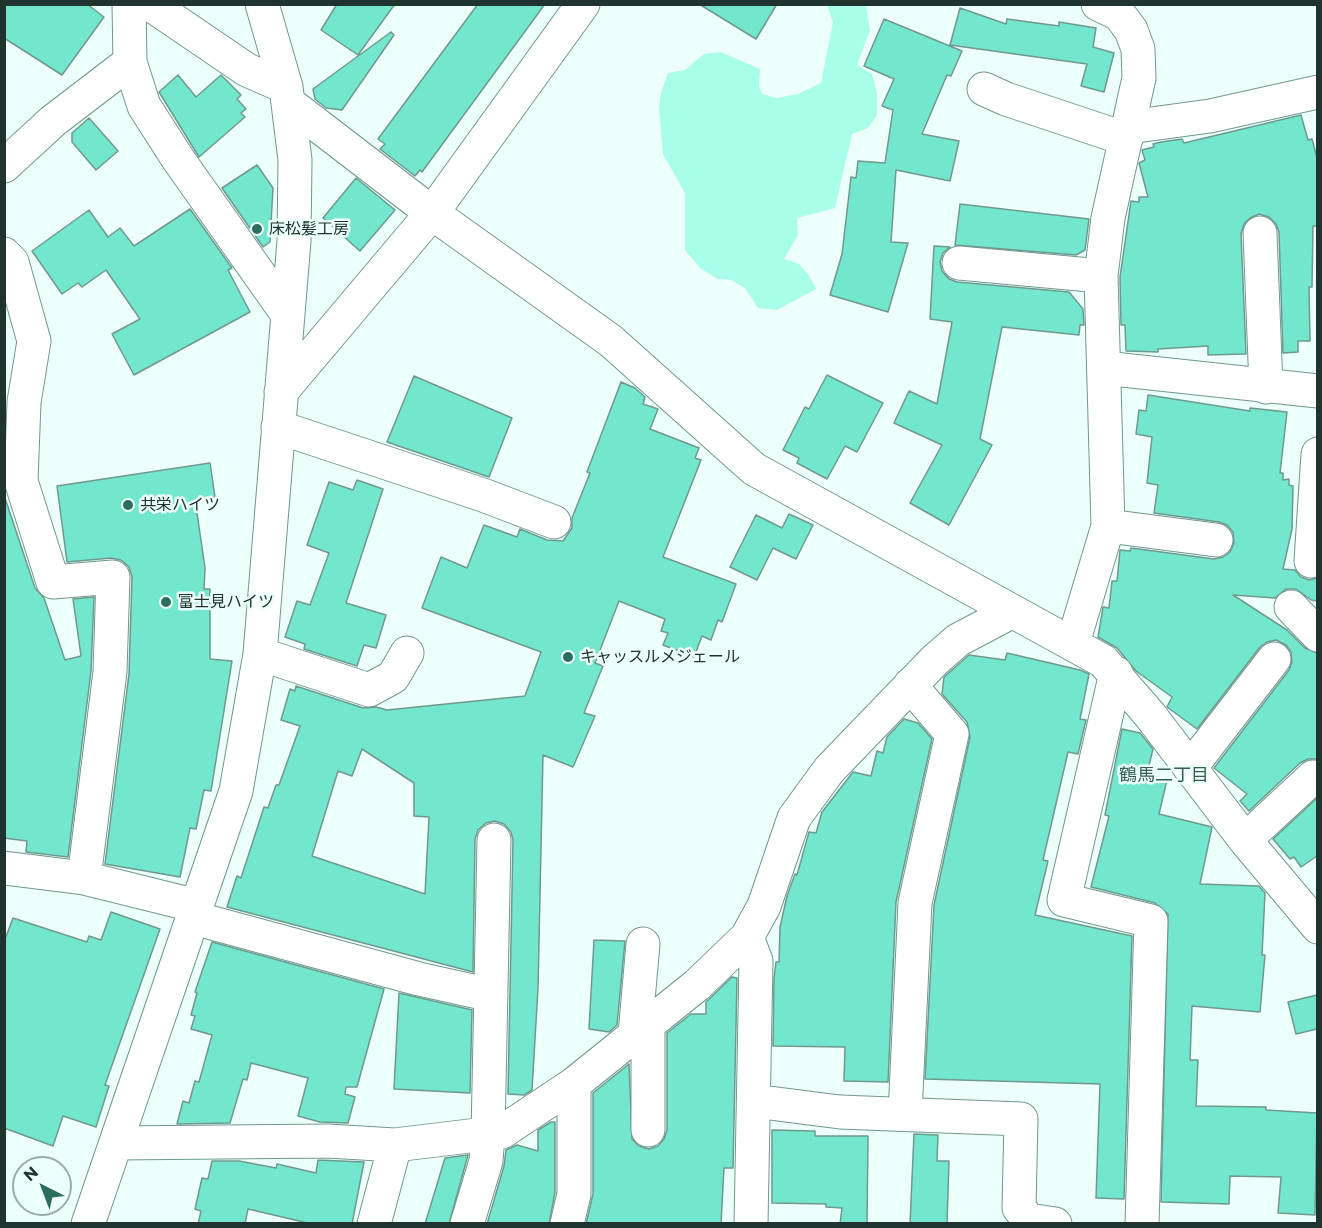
<!DOCTYPE html>
<html>
<head>
<meta charset="utf-8">
<style>
	body { margin:0 }
	#map { position:relative; width:1322px; height:1228px; overflow:hidden; background:#edfffa; font-family:Montserrat,sans-serif }
	canvas { display:block }
	.frame { position:absolute; inset:0; border:6px solid #21332e; pointer-events:none }
	.north { position:absolute; left:12px; top:1156px; width:60px; height:60px; box-sizing:border-box; background:#edfffa; border:2px solid #9bada8; border-radius:50%; rotate:318deg; font-size:16px; font-weight:700; line-height:24px; text-align:center; color:#21332e }
	.north::after { content:''; display:block; margin:auto; width:21px; height:27px; background:#2b6e60; clip-path:polygon(50% 0,100% 100%,50% 72%,0 100%) }
</style>
</head>
<body>
<div id="map">
<canvas width="1322" height="1228"></canvas>
<div class="frame"></div>
<div class="north">N</div>
</div>
<script>
const ctx = document.querySelector('canvas').getContext('2d');
ctx.lineJoin = 'round';
function paint(path, color) {
  ctx.fillStyle = color;
  ctx.fill(path, 'evenodd');
}
function toPath(rows) {
  const path = new Path2D();
  for (const r of rows) {
    path.moveTo(r[0], r[1]);
    for (let i = 2; i < r.length; i += 2) path.lineTo(r[i], r[i + 1]);
  }
  return path;
}
function trace(path, color, width, dash) {
  ctx.strokeStyle = color;
  ctx.lineWidth = width;
  ctx.lineCap = dash ? 'butt' : 'round';
  ctx.setLineDash(dash || []);
  ctx.stroke(path);
}
function drawText(font, color, halo, rows, align = 'center') {
  ctx.font = font + ' Montserrat,"Noto Sans JP",sans-serif';
  ctx.lineWidth = 5;
  ctx.setLineDash([]);
  ctx.textBaseline = 'middle';
  ctx.strokeStyle = halo;
  ctx.fillStyle = color;
  for (const [text, x, y, turn = 0] of rows) {
    ctx.save();
    ctx.translate(x, y);
    ctx.rotate((+turn || 0) * Math.PI / 180);
    ctx.textAlign = isNaN(turn) ? turn : align;
    if (halo) ctx.strokeText(text, 0, 0);
    ctx.fillText(text, 0, 0);
    ctx.restore();
  }
}
paint(toPath([
	[827,5,866,5,870,30,857,65,872,74,877,93,877,115,868,128,852,134,835,208,797,218,798,235,784,259,799,264,808,274,816,289,777,310,758,308,745,288,731,280,718,279,700,268,685,250,685,193,663,154,659,108,661,93,668,73,685,70,704,54,721,52,760,69,759,86,762,94,777,98,798,94,821,83,833,22]
]), '#a8fee8');
const building = toPath([
	[4,4,87,4,104,17,62,75,4,38,4,4],
	[337,4,395,4,358,55,321,30,337,4],
	[478,4,545,4,422,172,420,170,415,176,380,149,385,144,378,139,478,4],
	[699,4,777,4,756,39,699,4],
	[960,8,1006,24,1007,19,1059,26,1059,22,1096,28,1093,47,1114,53,1104,92,1081,86,1087,64,950,45,960,8],
	[884,19,962,51,951,76,947,75,922,134,959,141,950,181,896,170,891,242,908,243,888,312,830,295,842,254,851,177,856,178,858,161,885,163,893,110,882,106,894,79,864,66,884,19],
	[391,32,394,35,342,110,326,108,315,99,313,89,391,32],
	[178,75,196,97,221,75,241,95,237,99,246,109,241,113,245,117,199,157,159,92,178,75],
	[1301,115,1308,140,1312,139,1317,158,1317,226,1313,226,1312,287,1309,287,1310,341,1298,341,1298,352,1283,353,1279,232,1276,224,1269,217,1259,214,1250,218,1244,224,1241,234,1246,354,1208,355,1208,346,1158,349,1158,352,1126,351,1125,325,1121,325,1120,277,1131,201,1139,202,1139,197,1148,197,1139,163,1145,160,1142,150,1154,147,1153,144,1161,142,1182,139,1184,143,1301,115],
	[89,118,118,151,96,170,72,142,72,133,89,118],
	[257,165,273,188,270,242,263,247,222,188,257,165],
	[356,178,395,210,360,251,323,218,356,178],
	[960,204,1089,219,1085,250,1076,255,955,245,960,204],
	[190,209,232,268,228,270,250,312,134,375,112,334,140,319,106,270,82,287,78,283,62,294,32,251,89,210,108,237,120,228,134,246,190,209],
	[934,246,950,247,943,253,940,262,942,271,949,279,957,282,1069,292,1083,309,1084,325,1080,325,1079,335,1002,327,980,439,992,445,949,525,910,503,942,445,894,423,909,391,937,404,952,322,930,319,934,246],
	[827,375,883,403,857,452,845,446,827,479,797,463,799,458,783,450,805,407,809,409,827,375],
	[414,376,512,418,489,477,387,442,414,376],
	[621,382,635,388,645,397,643,404,658,409,650,429,699,448,695,458,701,460,663,557,736,584,722,622,718,620,711,640,702,636,694,657,663,645,668,633,661,631,665,619,619,601,595,663,603,666,584,713,595,716,573,767,543,755,538,988,532,1090,524,1095,508,1094,513,840,511,832,504,824,495,821,486,823,478,830,475,839,473,972,227,907,237,876,241,878,264,807,268,808,276,785,279,785,300,726,281,720,290,689,295,691,296,686,363,708,376,707,387,710,525,696,541,652,422,608,441,557,467,568,484,525,517,537,520,529,547,540,563,541,572,528,572,518,590,473,587,472,621,382],
	[362,749,414,783,414,816,429,817,425,894,312,856,338,771,352,776,362,749],
	[1148,395,1250,411,1250,408,1287,412,1280,473,1283,473,1283,480,1289,479,1289,485,1293,486,1292,529,1283,569,1295,570,1301,577,1309,580,1317,578,1317,601,1311,600,1296,589,1286,589,1275,598,1233,595,1287,630,1305,648,1317,653,1317,759,1308,759,1300,763,1249,811,1240,801,1247,794,1214,768,1289,670,1292,662,1291,652,1286,645,1276,640,1267,642,1260,647,1197,729,1167,707,1172,697,1136,671,1117,648,1098,637,1103,607,1109,608,1112,581,1117,581,1120,550,1130,551,1131,548,1214,559,1223,557,1230,552,1234,543,1233,532,1227,525,1219,522,1154,513,1158,485,1147,483,1152,437,1136,434,1139,410,1146,411,1148,395],
	[210,463,215,497,195,499,205,568,204,589,210,589,210,659,232,661,211,791,204,790,196,829,190,828,180,877,105,864,129,674,132,577,129,567,121,560,111,558,67,562,57,486,210,463],
	[357,480,383,489,346,603,386,615,376,648,364,645,357,666,304,649,305,644,285,637,297,601,310,605,329,553,307,545,329,482,353,490,357,480],
	[4,495,35,588,44,598,65,660,81,656,73,599,94,597,91,671,68,857,26,852,27,841,4,838,4,495],
	[789,514,813,525,796,559,773,548,757,580,730,567,756,515,782,528,789,514],
	[1007,653,1080,670,1089,674,1080,719,1086,720,1078,754,1068,752,1043,860,1048,861,1035,915,1132,936,1124,1199,1096,1198,1100,1084,925,1079,934,905,970,737,967,722,942,694,944,677,969,655,1005,660,1007,653],
	[904,719,918,723,932,739,896,902,888,1082,844,1081,845,1047,773,1046,774,978,776,962,779,962,780,927,787,896,795,874,797,875,809,832,816,833,822,812,853,772,871,776,877,751,883,753,887,737,904,719],
	[1122,729,1140,733,1153,749,1147,774,1167,780,1159,814,1212,827,1200,884,1259,886,1265,893,1262,955,1265,955,1260,1012,1192,1006,1190,1060,1198,1060,1196,1106,1266,1107,1266,1110,1317,1113,1315,1215,1278,1213,1281,1177,1230,1176,1229,1204,1161,1202,1168,914,1155,903,1091,887,1109,816,1105,815,1122,729],
	[1317,798,1317,856,1301,867,1294,857,1290,859,1273,839,1317,798],
	[111,912,160,929,105,1085,109,1086,96,1127,63,1116,53,1146,4,1128,4,942,13,918,87,942,89,936,101,940,111,912],
	[594,940,625,941,617,1025,609,1032,589,1029,594,940],
	[212,942,384,989,357,1087,346,1087,345,1094,355,1097,348,1123,320,1122,298,1116,308,1078,251,1063,247,1080,243,1079,230,1123,177,1124,183,1101,189,1103,195,1081,199,1082,212,1035,191,1029,195,1016,191,1015,197,993,195,992,212,942],
	[732,977,737,978,733,1168,724,1168,721,1224,586,1224,593,1194,593,1093,629,1064,632,1139,639,1146,649,1149,658,1146,664,1139,667,1130,667,1033,691,1014,706,1014,706,1002,732,977],
	[399,993,472,1010,470,1093,394,1089,399,993],
	[1317,995,1317,1029,1296,1034,1288,1002,1317,995],
	[551,1122,555,1122,555,1192,549,1224,487,1224,504,1166,506,1150,517,1145,538,1151,538,1130,551,1122],
	[772,1130,815,1131,815,1136,868,1136,867,1224,840,1224,842,1208,826,1207,826,1204,772,1203,772,1130],
	[914,1134,938,1135,937,1161,949,1161,947,1224,910,1224,914,1134],
	[468,1155,449,1224,425,1224,445,1158,468,1155],
	[318,1160,364,1162,352,1224,312,1224,248,1209,245,1224,198,1224,201,1211,195,1209,202,1178,208,1179,212,1161,239,1161,276,1168,277,1164,316,1173,318,1160]
]);
paint(building, '#73e7cd');
trace(building, '#6f998e', 1.5);
const minor = toPath([
	[129,4,130,62,144,106,178,159,288,315],
	[150,4,247,70,286,87],
	[984,89,1006,99,1126,139],
	[290,104,432,213,611,341,754,469,1103,661,1150,715,1245,840,1318,927],
	[1129,127,1210,116,1318,92],
	[4,166,53,121,130,62],
	[1260,233,1266,387],
	[4,254,12,262,34,341,24,402,21,481,53,582,113,577,110,672,84,878],
	[959,263,1101,276],
	[1104,368,1318,391],
	[281,392,432,213,583,4],
	[278,427,483,495,554,522],
	[1108,526,1216,540],
	[1311,561,1318,454],
	[1291,607,1318,635],
	[1073,643,1108,526,1101,276,1108,218,1139,78,1138,49,1131,30,1119,14,1098,4],
	[260,654,369,690,393,677,407,653],
	[1116,673,1064,900,1151,921,1142,1224],
	[1190,768,1274,659],
	[1245,840,1313,777],
	[4,868,84,878,197,906],
	[194,918,419,979,491,995],
	[747,937,756,961,751,1224],
	[635,1034,643,944],
	[754,1101,840,1112,1021,1119,1019,1208,1029,1220,1055,1224],
	[905,1114,915,903,952,734,910,685],
	[648,1130,648,1024],
	[117,1143,328,1141,395,1145,502,1132,574,1084,697,985,747,937,764,906,794,818,829,770,935,660,958,640,1011,612],
	[88,1224,236,791,260,654,294,241,295,160,286,87,262,4],
	[374,1224,395,1145],
	[467,1224,486,1161,488,1135,494,840],
	[567,1224,574,1194,574,1084]
]);
trace(minor, '#6f988e', 35);
trace(minor, '#fff', 33);
for (const [x, y, r, color] of [
	[257,229,6,"#2b6e60"],
	[128,505,6,"#2b6e60"],
	[166,602,6,"#2b6e60"],
	[568,657,6,"#2b6e60"]
]) {
  const dot = new Path2D();
  dot.arc(x, y, r, 0, 2 * Math.PI);
  ctx.fillStyle = color;
  ctx.fill(dot);
  trace(dot, '#edfffa', 2);
}
drawText('16px', '#21332e', '#edfffa', [
	["床松髪工房",269,229],
	["共栄ハイツ",140,505],
	["富士見ハイツ",178,602],
	["キャッスルメジェール",580,657]
], 'left');
drawText('18px', '#365e55', '#edfffa', [
	["鶴馬二丁目",1164,776]
]);
</script>
</body>
</html>
